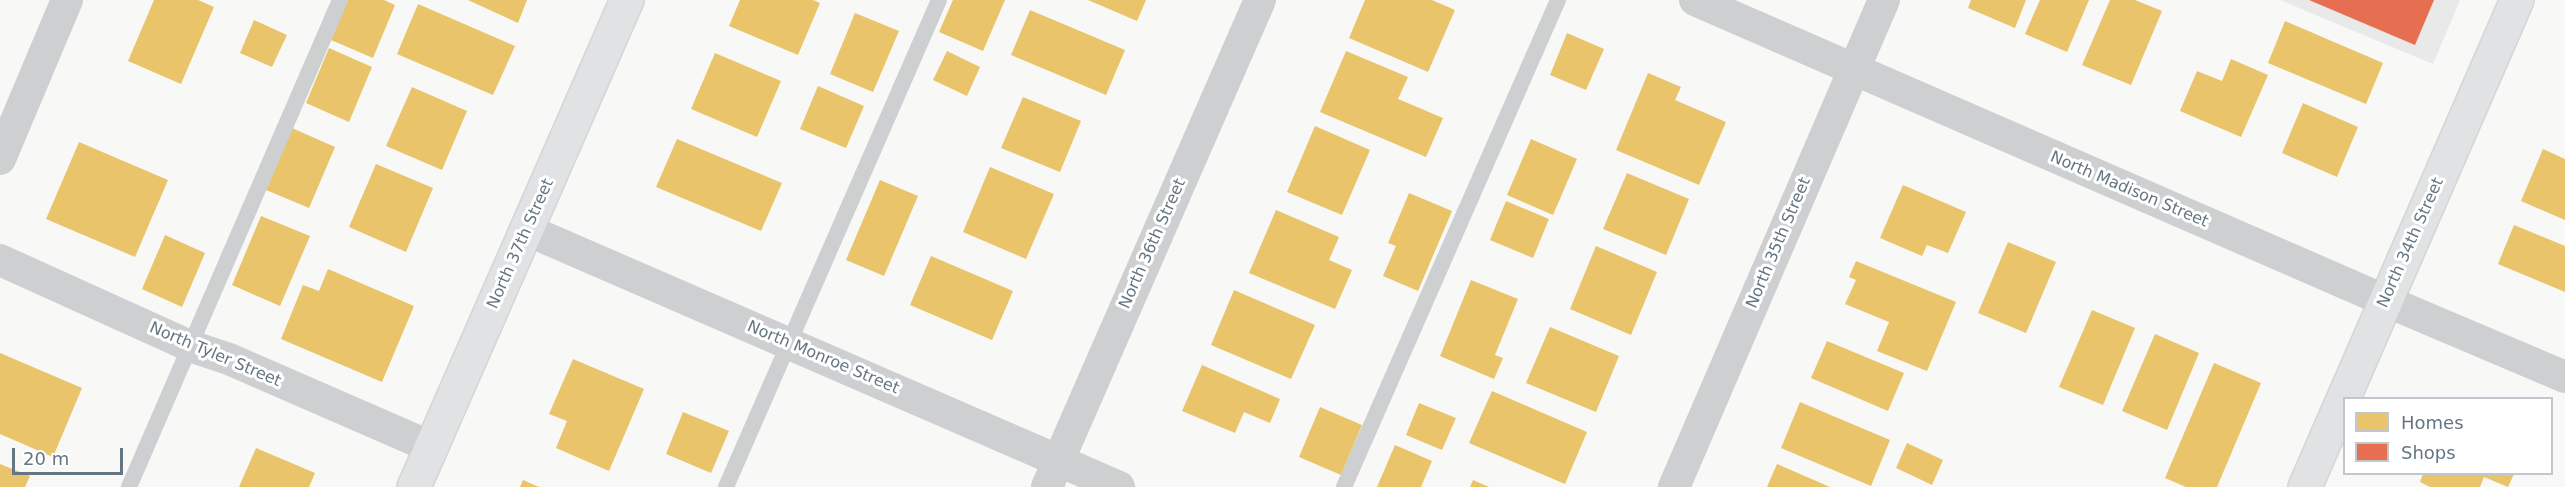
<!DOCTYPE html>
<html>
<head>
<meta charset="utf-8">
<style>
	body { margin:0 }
	#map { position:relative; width:2565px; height:487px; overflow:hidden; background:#f8f8f7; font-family:"DejaVu Sans",sans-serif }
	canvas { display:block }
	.legend { position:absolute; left:2343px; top:397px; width:210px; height:78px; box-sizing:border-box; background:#fff; border:2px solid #c1c8cd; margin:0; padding:8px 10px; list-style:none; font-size:18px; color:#637682 }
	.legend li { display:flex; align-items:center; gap:12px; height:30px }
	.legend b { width:30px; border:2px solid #c1c8cd }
	.scale { position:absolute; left:12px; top:448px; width:111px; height:27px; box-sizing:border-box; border:3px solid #637682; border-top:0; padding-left:8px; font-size:18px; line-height:21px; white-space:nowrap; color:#637682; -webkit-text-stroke:4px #fff; paint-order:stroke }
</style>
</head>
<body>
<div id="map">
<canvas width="2565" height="487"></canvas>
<ul class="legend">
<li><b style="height:16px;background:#e9c46a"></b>Homes</li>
<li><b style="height:16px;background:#e76f51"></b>Shops</li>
</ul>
<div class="scale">20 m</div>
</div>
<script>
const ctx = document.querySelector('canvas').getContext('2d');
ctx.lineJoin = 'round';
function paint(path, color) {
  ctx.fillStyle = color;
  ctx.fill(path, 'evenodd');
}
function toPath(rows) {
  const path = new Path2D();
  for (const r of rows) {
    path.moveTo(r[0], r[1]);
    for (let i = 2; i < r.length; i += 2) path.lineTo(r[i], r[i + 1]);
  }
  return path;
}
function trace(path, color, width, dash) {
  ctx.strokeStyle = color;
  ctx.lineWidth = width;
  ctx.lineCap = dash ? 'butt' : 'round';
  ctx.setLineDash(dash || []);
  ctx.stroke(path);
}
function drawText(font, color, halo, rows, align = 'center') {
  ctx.font = font + ' "DejaVu Sans",sans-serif';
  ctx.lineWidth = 6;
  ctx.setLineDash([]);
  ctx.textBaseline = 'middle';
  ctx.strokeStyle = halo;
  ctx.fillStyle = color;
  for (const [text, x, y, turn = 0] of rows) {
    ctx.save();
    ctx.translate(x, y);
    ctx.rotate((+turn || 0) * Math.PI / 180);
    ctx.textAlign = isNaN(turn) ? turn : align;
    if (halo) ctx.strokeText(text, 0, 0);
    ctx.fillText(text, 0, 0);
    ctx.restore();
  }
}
paint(toPath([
	[2280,0,2460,0,2433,64]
]), '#e8e9e8');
paint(toPath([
	[154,0,198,0,214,7,181,84,128,61],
	[348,0,384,0,395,5,373,58,331,40],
	[468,0,527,0,518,23],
	[740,0,813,0,820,3,798,55,729,26],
	[953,0,1005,0,983,51,939,32],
	[1088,0,1146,0,1137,21],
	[1365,0,1432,0,1455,10,1428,72,1349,38],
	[1971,0,2026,0,2015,28,1968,8],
	[2040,0,2089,0,2067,52,2025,34],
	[2110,0,2135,0,2162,11,2131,85,2082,65],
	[418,4,515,46,493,95,397,54],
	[1030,10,1125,50,1106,95,1011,55],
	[855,13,899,31,873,92,830,74],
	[254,20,287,35,272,67,240,53],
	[2285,21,2383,63,2366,104,2268,63],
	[1567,33,1604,49,1586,90,1550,75],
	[329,48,372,67,349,122,306,103],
	[947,51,980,67,967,96,933,80],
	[1346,51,1408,77,1398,99,1443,118,1426,157,1320,112],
	[715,53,781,81,757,137,691,109],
	[2231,59,2268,75,2241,137,2180,111,2197,71,2222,81],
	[1648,73,1681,87,1675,100,1726,122,1699,185,1616,150],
	[818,86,864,106,846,148,800,129],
	[412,87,467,111,442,170,386,146],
	[1023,97,1081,121,1060,172,1001,148],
	[2303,103,2358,127,2337,177,2282,153],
	[1315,126,1370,150,1342,215,1287,192],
	[292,128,335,147,309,208,266,190],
	[677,139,782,183,761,231,656,187],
	[1531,139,1577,159,1553,215,1507,195],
	[79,142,168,180,135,257,46,219],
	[2543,149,2565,159,2565,220,2521,201],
	[376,164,433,188,406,252,349,227],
	[990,167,1054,194,1026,259,963,232],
	[1627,173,1689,199,1666,255,1603,229],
	[880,180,918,196,884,276,846,260],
	[1903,185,1966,212,1948,253,1927,245,1922,256,1880,238],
	[1409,193,1452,211,1418,291,1383,276,1396,246,1388,243],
	[1506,201,1549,219,1533,258,1490,240],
	[1276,210,1339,237,1329,260,1352,270,1335,309,1249,273],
	[261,216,310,236,280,306,232,285],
	[2514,225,2565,246,2565,292,2498,264],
	[165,235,205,253,182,307,142,289],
	[2008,242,2056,262,2026,333,1978,313],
	[1596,246,1657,272,1631,335,1570,309],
	[931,256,1013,291,992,340,910,305],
	[1856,261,1956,302,1927,371,1877,351,1889,322,1845,304,1856,280,1849,277],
	[328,269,414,306,382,382,281,339,303,285,319,291],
	[1471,280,1518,299,1495,355,1503,358,1494,379,1440,356],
	[1234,290,1315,325,1291,379,1211,345],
	[2092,310,2135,328,2103,405,2059,387],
	[1550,327,1619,356,1596,412,1526,383],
	[2155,334,2199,353,2167,430,2122,411],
	[1827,341,1904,373,1888,411,1811,378],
	[0,353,82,388,53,457,0,434],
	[573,359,644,389,609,471,556,448,567,421,549,414],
	[2214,363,2261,383,2217,487,2186,487,2165,478],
	[1202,365,1280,399,1270,423,1244,412,1235,433,1182,411],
	[1492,391,1587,432,1565,484,1469,443],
	[1800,402,1890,440,1871,486,1781,448],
	[1419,403,1456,418,1442,450,1406,435],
	[1320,407,1362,425,1341,475,1299,457],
	[683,412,729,431,711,473,666,454],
	[1907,443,1943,460,1932,485,1896,468],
	[1395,445,1432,461,1421,487,1377,487],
	[256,448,315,473,309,487,239,487],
	[0,464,30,476,25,487,0,487],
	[1777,464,1830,487,1767,487],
	[2423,474,2514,474,2508,487,2484,477,2480,487,2430,487,2420,482],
	[523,480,539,487,520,487],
	[1473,480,1489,487,1470,487]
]), '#e9c46a');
paint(toPath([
	[2309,0,2434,0,2415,45]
]), '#e76f51');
const secondary = toPath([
	[414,487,627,0],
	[2305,487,2517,0]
]);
trace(secondary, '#d4d6d6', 36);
trace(toPath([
	[129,487,340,0],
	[726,487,939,0],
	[1344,487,1558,0]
]), '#cecfd0', 16);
trace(toPath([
	[1695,0,2386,301,2565,377],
	[0,159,67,0],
	[527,230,1119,487],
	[0,260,190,346,229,359,431,447],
	[1047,487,1260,0],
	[1674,487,1884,0]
]), '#cecfd0', 32);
trace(secondary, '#e1e2e3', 33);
drawText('16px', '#637682', '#fff', [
	["North Madison Street",2129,190,23],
	["North 35th Street",1779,243,-67],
	["North 34th Street",2411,243,-66],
	["North 37th Street",521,244,-66],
	["North 36th Street",1153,244,-66],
	["North Tyler Street",215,355,23],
	["North Monroe Street",823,358,23]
]);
</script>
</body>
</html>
